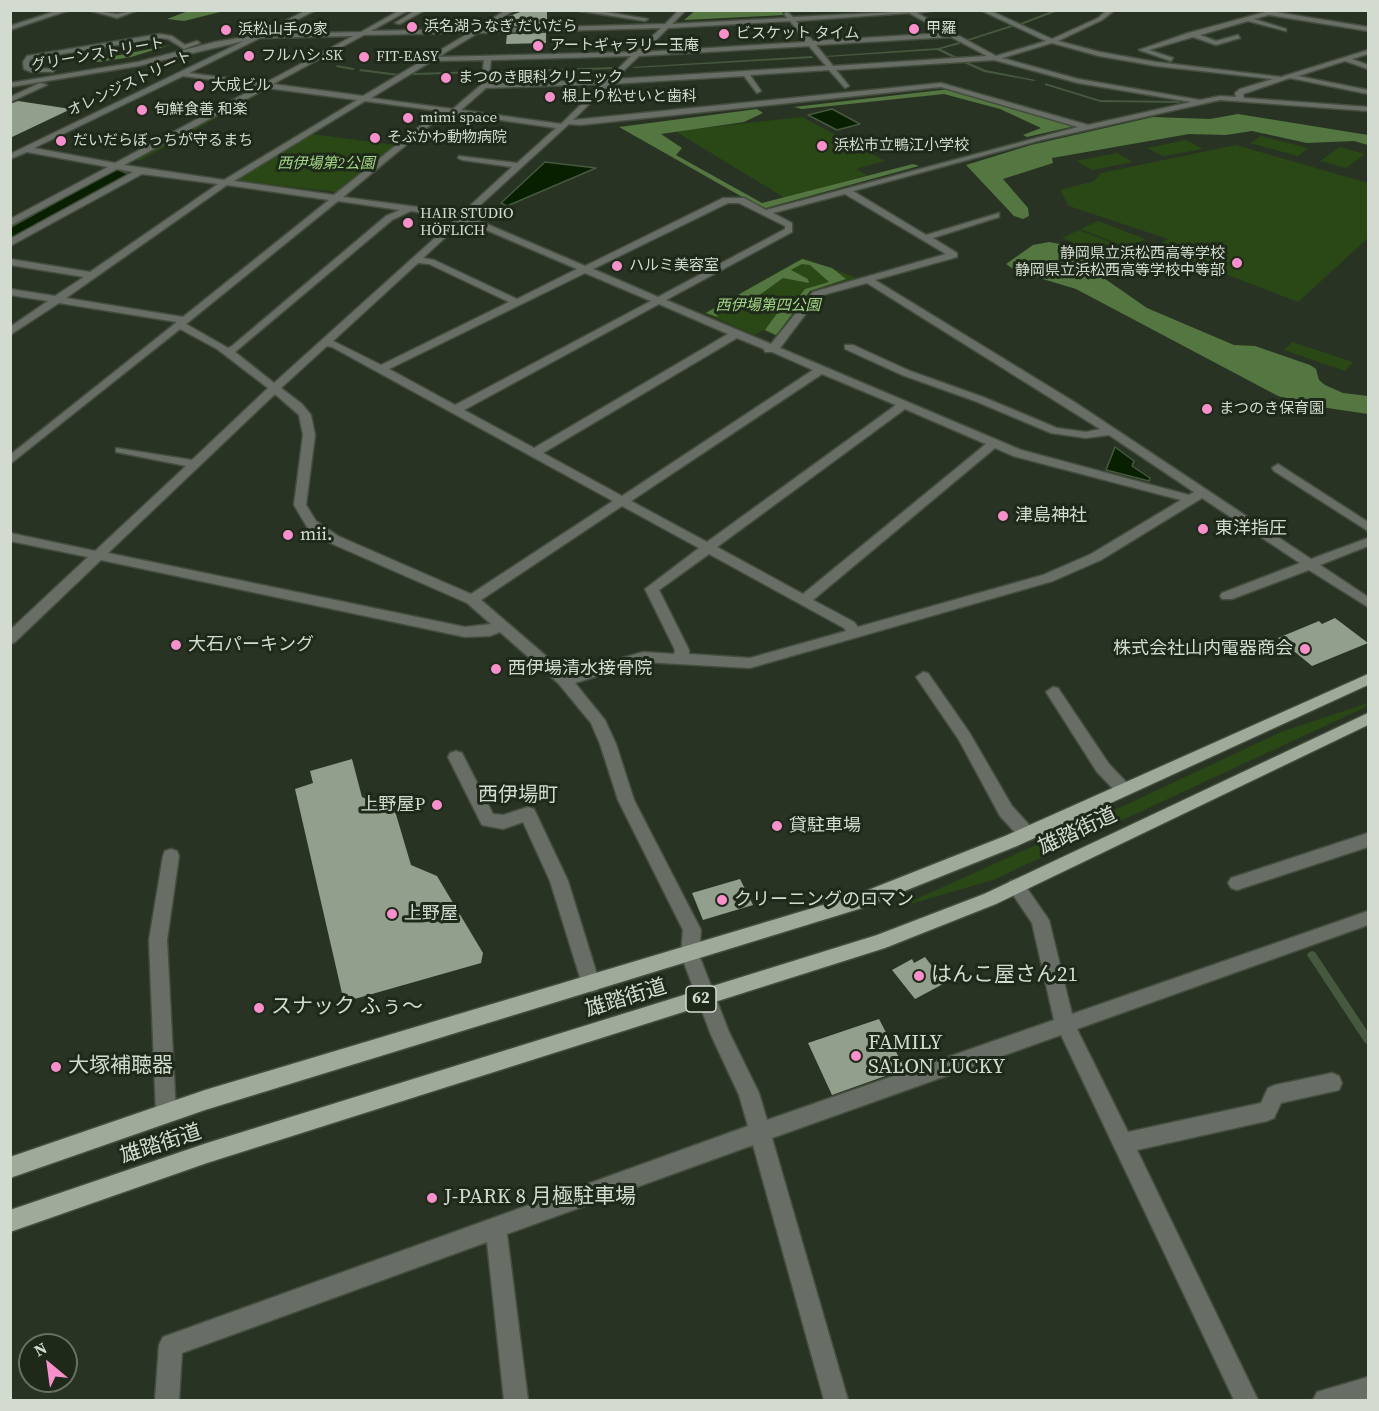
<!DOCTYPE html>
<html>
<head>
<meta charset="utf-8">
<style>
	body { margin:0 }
	#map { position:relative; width:1379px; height:1411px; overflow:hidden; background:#293323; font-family:"Source Serif 4",serif }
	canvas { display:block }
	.frame { position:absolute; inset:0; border:12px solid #d3dad0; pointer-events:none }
	.north { position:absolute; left:18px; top:1333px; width:60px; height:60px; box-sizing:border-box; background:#1f291a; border:2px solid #677063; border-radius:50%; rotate:331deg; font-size:16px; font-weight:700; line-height:24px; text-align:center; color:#d3dad0 }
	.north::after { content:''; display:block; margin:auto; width:21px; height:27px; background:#f890cc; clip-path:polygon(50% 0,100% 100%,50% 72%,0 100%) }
</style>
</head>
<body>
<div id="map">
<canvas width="1379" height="1411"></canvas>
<div class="frame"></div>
<div class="north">N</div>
</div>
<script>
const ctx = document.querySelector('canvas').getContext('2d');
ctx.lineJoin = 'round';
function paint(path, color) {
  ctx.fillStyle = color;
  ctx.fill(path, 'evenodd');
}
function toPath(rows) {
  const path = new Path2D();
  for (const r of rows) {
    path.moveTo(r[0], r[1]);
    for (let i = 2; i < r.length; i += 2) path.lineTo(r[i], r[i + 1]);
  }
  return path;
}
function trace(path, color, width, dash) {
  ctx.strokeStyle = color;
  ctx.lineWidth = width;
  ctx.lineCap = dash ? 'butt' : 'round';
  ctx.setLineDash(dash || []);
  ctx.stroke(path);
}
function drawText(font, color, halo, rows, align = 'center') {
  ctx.font = font + ' "Source Serif 4","Noto Sans JP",serif';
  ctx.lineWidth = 6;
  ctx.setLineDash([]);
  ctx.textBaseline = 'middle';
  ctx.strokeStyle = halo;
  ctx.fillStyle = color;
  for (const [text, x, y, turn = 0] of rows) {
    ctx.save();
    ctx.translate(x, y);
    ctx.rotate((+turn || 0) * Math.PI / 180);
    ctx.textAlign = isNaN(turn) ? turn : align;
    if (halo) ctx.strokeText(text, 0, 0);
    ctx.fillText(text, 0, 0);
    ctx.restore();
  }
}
paint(toPath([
	[263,92,141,160,135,160,258,93],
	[802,117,885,161,856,169,867,175,785,198,675,131],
	[312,134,395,145,337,192,239,181,238,179],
	[1261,136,1308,148,1298,156,1250,143],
	[1186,140,1203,149,1163,156,1147,148],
	[1236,145,1368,183,1368,238,1298,302,1155,247,1168,239,1069,206,1060,190,1094,181,1101,173],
	[1340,147,1365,154,1346,168,1320,161],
	[1117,153,1133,162,1092,170,1076,161],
	[1098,221,1145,239,1128,248,1081,229],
	[1079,230,1127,249,1109,257,1062,238],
	[803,258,857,278,810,291,776,336,763,330,755,335,704,313],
	[1292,342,1353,362,1345,371,1284,350],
	[1368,703,1368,706,993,880,896,908,1132,802,1281,732]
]), '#2a4815');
paint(toPath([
	[696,10,781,11,785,15,684,20],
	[188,11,188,10,224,11,184,21,167,19],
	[170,45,131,57,99,62,90,61],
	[950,89,1075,126,1027,137,1023,135,1041,128,1000,109,944,94,802,109,794,107],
	[757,109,763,113,744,122,661,134,682,148,676,155,762,203,913,164,919,166,766,208,760,207,619,127],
	[1238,114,1368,135,1368,145,1354,141,1307,143,1252,131,1226,135,1189,134,1052,158,1053,163,1003,179,1028,208,1029,216,1023,219,1014,216,966,165,1031,145,1153,117,1210,119],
	[1049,242,1060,244,1105,263,1098,274,1147,308,1234,345,1255,346,1310,365,1316,369,1319,380,1325,385,1343,393,1368,396,1368,414,1307,405,1278,396,1076,289,1016,271,1006,264,1033,245],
	[802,259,832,268,846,279,810,291,776,335,765,330,781,308,794,303,805,289,829,282,810,265,802,264,791,270,808,279,809,283,783,278,758,296,740,298,715,311,718,317,706,313]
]), '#547640');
const water = toPath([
	[832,109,860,124,837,130,808,115,832,109],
	[545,162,596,168,507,206,501,203,545,162],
	[116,169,129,174,11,239,11,227,116,169],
	[1115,447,1134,461,1132,466,1150,478,1149,481,1106,470,1115,447]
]);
paint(water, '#092000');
trace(water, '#46583e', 1.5);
paint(toPath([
	[1054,10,1058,11,1021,25,1018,24,1054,10],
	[1012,25,1015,26,968,41,965,40,1012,25],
	[959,42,960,44,941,49,959,58,958,60,937,50,827,57,825,56,938,48,959,42],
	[812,56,813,58,634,68,632,67,812,56],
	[965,61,986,70,1036,80,1034,81,984,72,964,63,965,61],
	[337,65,353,68,355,69,353,70,336,67,337,65],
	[615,67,616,69,493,73,491,72,493,71,615,67],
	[360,69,399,74,401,75,399,76,359,71,360,69],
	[481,71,482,73,414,75,412,74,414,73,481,71],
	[1045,83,1100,100,1179,101,1181,102,1179,103,1100,102,1045,85,1045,83],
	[1312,951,1315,952,1368,1032,1368,1044,1365,1043,1309,958,1307,955,1309,952,1312,951]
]), '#46583e');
paint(toPath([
	[526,10,547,12,547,25,508,26,509,16],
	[546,33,546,43,506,44,507,34],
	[18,101,71,109,10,138,10,104],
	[1335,618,1368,643,1312,666,1278,638,1319,621,1322,624],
	[352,759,362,797,395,811,411,865,437,876,483,953,481,963,344,1002,295,789,313,783,310,771],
	[740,879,753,905,703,920,692,893],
	[925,957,945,983,915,999,892,970,912,959,914,963],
	[879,1019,905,1069,832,1095,808,1043]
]), '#939f8d');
const minor = toPath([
	[59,10,70,10,10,30,10,26,59,10],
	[88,10,117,14,138,10,117,18,88,10],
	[307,10,316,10,269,34,361,32,400,10,409,10,371,31,476,29,506,10,514,10,485,29,665,24,679,10,686,10,672,24,787,18,784,14,787,12,793,17,937,10,917,13,996,56,1046,41,980,10,989,10,1052,39,1098,18,1107,10,1115,10,1102,20,1058,41,1100,52,1156,62,1281,77,1368,50,1368,54,1352,59,1368,65,1368,69,1345,61,1298,76,1368,90,1368,94,1290,78,1243,94,1244,98,1368,107,1368,111,1220,100,1041,140,853,191,926,235,999,213,999,217,933,238,957,253,957,257,875,280,1076,403,1311,559,1368,538,1368,546,1320,565,1368,597,1368,607,1309,570,1232,599,1222,599,1220,596,1222,593,1300,563,1202,498,1101,560,1053,581,750,668,643,662,575,683,605,720,616,744,634,800,701,930,699,955,729,1032,759,1093,767,1120,1054,1020,1032,923,1007,886,1010,881,1016,879,1022,881,1049,920,1072,1014,1368,911,1368,925,1077,1029,1128,1132,1261,1103,1268,1088,1275,1085,1332,1073,1339,1076,1342,1083,1339,1090,1281,1103,1274,1118,1267,1121,1137,1150,1258,1400,1234,1400,1061,1035,772,1138,848,1400,824,1400,753,1145,507,1234,528,1400,504,1400,487,1242,182,1353,179,1400,155,1400,159,1345,163,1337,748,1126,739,1095,711,1035,681,955,683,930,618,800,600,744,591,723,558,683,500,632,490,636,465,637,101,560,15,642,10,644,10,630,88,557,10,541,10,533,95,551,186,466,116,452,116,448,192,460,268,388,217,349,180,329,10,464,10,455,177,322,59,303,10,335,10,327,48,301,10,295,10,289,55,296,84,277,10,265,10,259,90,272,218,184,142,174,10,246,10,239,133,172,117,169,10,226,10,219,108,167,27,152,10,159,10,154,244,41,138,66,10,87,10,83,138,62,215,42,257,35,307,10],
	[909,13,945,33,813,41,796,21,909,13],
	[790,21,806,42,644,52,668,28,790,21],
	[661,28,636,52,438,57,478,33,661,28],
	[469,33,363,96,273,84,364,35,469,33],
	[353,36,265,83,189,73,260,38,353,36],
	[951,37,987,56,833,66,816,45,951,37],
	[1052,43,1099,56,1156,66,1273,79,1240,89,1235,93,1236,97,1220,96,1200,100,1078,79,1002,58,1052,43],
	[809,46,826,66,615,79,639,56,809,46],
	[631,56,607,80,488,84,491,60,631,56],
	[484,60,481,85,453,109,371,98,432,61,484,60],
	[994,60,1078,83,1191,102,1088,125,941,83,573,120,610,84,744,76,757,93,761,91,750,75,829,70,845,88,849,86,836,70,994,60],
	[183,76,259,86,115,163,34,148,183,76],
	[602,84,561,124,461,110,486,88,602,84],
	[941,87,1078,127,766,210,744,198,723,198,585,266,482,222,465,219,569,124,580,125,941,87],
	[267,88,357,100,224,180,124,165,267,88],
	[365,101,439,111,334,195,234,181,365,101],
	[446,112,453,115,457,114,556,128,517,163,459,156,458,158,462,160,512,167,462,213,343,197,446,112],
	[227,185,329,200,183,317,66,298,227,185],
	[845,194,946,254,813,292,771,344,666,300,792,232,792,223,773,213,845,194],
	[338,201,400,210,386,216,232,346,228,348,186,324,338,201],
	[728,203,739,203,785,226,785,229,658,297,593,269,728,203],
	[411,211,457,218,274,383,235,352,392,220,411,211],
	[460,224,477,226,577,269,517,299,434,260,423,258,460,224],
	[418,263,429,264,509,302,381,365,333,341,418,263],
	[585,273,651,301,455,405,389,369,585,273],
	[867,283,1100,429,1086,432,1057,428,983,397,910,371,853,345,845,345,845,349,902,375,975,401,1051,433,1086,438,1109,435,1194,492,1189,495,1021,450,780,348,819,296,867,283],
	[659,304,728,334,534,448,464,410,659,304],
	[737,338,764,349,765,352,772,352,813,370,622,496,543,453,737,338],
	[327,346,332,347,613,501,471,594,338,536,316,521,306,505,315,435,311,415,302,404,281,388,327,346],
	[822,374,896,405,707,542,631,501,822,374],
	[275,394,299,415,303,435,294,505,307,527,328,542,467,603,491,624,465,627,108,553,275,394],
	[905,409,986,444,803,594,717,547,905,409],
	[995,448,1013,456,1181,500,1091,554,1043,575,858,627,854,622,813,600,995,448],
	[622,506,699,548,645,589,675,650,674,654,643,652,567,674,481,600,622,506],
	[709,554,844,628,846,631,750,658,689,654,689,650,659,590,709,554],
	[416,10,425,10,400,24,395,23,416,10],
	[573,10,594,10,648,19,645,21,573,10],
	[1269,11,1368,27,1368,31,1269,15,1254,19,1286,29,1286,31,1248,21,1200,35,1216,41,1238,35,1240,38,1216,45,1193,37,1149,50,1173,58,1171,61,1139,50,1188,33,1269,11],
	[160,34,172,36,185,45,197,41,200,43,184,49,168,39,160,38,31,59,29,62,30,68,55,69,53,72,31,72,24,69,23,62,27,56,160,34],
	[40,83,47,85,10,102,10,97,40,83],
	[1278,464,1368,522,1368,531,1274,471,1272,468,1278,464],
	[923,672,928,673,969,732,1012,806,1033,829,1035,834,1033,839,1027,841,1021,839,1000,816,959,740,916,677,923,672],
	[1053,687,1058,688,1109,764,1130,786,1132,790,1130,794,1118,794,1097,772,1046,692,1053,687],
	[456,751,462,753,493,814,503,815,528,807,534,809,568,881,600,984,598,990,591,992,584,990,582,984,550,881,523,822,503,829,482,825,448,757,450,753,456,751],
	[1368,833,1368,847,1237,890,1231,888,1228,883,1231,878,1368,833],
	[171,849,177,851,179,856,167,940,176,1113,173,1120,166,1123,159,1120,156,1113,149,940,163,856,165,851,171,849],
	[1368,1377,1368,1400,1313,1400,1317,1392,1368,1377]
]);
const major = toPath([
	[1368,674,1368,685,1017,846,862,908,205,1110,10,1178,10,1157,205,1090,853,896,1005,836,1368,674],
	[1368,713,1368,725,996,904,885,948,207,1163,10,1232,10,1210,207,1143,877,935,984,894,1368,713]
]);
trace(minor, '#444e3f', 3);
trace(major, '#444e3f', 3);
paint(minor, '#686d65');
paint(major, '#a0aa9a');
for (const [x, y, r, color] of [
	[412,27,6,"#f890cc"],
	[914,29,6,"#f890cc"],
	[226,30,6,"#f890cc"],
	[724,34,6,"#f890cc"],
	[538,46,6,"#f890cc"],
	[249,56,6,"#f890cc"],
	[364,57,6,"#f890cc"],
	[446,78,6,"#f890cc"],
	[199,86,6,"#f890cc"],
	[550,97,6,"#f890cc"],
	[142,110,6,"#f890cc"],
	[408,118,6,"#f890cc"],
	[375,138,6,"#f890cc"],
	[61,141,6,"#f890cc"],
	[822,146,6,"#f890cc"],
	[408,223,6,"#f890cc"],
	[1237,263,6,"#f890cc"],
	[617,266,6,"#f890cc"],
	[1207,409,6,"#f890cc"],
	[1003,516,6,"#f890cc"],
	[1203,529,6,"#f890cc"],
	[288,535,6,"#f890cc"],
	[176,645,6,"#f890cc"],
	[1305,649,6,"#f890cc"],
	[496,669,6,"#f890cc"],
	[437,805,6,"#f890cc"],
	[777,826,6,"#f890cc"],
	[722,900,6,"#f890cc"],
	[392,914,6,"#f890cc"],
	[919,976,6,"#f890cc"],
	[259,1008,6,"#f890cc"],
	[856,1056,6,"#f890cc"],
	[56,1067,6,"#f890cc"],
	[432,1198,6,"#f890cc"]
]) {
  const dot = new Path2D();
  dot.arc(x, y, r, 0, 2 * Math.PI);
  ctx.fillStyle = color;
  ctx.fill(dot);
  trace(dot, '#1f291a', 2);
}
drawText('15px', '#d3dad0', '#1f291a', [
	["浜名湖うなぎ だいだら",424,27],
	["甲羅",926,29],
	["浜松山手の家",238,30],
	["ビスケット タイム",736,34],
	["アートギャラリー玉庵",550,46],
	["フルハシ.SK",261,56],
	["FIT-EASY",376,57],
	["まつのき眼科クリニック",458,78],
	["大成ビル",211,86],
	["根上り松せいと歯科",562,97],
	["旬鮮食善 和楽",154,110],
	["mimi space",420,118],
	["そぶかわ動物病院",387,138],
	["だいだらぼっちが守るまち",73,141],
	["浜松市立鴨江小学校",834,146],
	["HAIR STUDIO",420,214],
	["HÖFLICH",420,231],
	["静岡県立浜松西高等学校",1225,254,"right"],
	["静岡県立浜松西高等学校中等部",1225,271,"right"],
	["ハルミ美容室",629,266],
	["まつのき保育園",1219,409]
], 'left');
drawText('15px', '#d3dad0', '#1f291a', [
	["グリーンストリート",98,55,-10],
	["オレンジストリート",130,84,-25]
]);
drawText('italic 15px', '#a3d687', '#1f291a', [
	["西伊場第2公園",326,164],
	["西伊場第四公園",768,306]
]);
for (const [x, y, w] of [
	[701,999,30]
]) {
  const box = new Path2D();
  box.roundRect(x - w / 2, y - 13, w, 26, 4.5);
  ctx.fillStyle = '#1f291a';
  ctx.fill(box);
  trace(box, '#d3dad0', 1.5);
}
drawText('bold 16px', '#d3dad0', null, [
	["62",701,999]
]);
drawText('18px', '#d3dad0', '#1f291a', [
	["津島神社",1015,516],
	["東洋指圧",1215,529],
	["mii.",300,535],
	["大石パーキング",188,645],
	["株式会社山内電器商会",1293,649,"right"],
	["西伊場清水接骨院",508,669],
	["上野屋P",425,805,"right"],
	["貸駐車場",789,826],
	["クリーニングのロマン",734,900],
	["上野屋",404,914]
], 'left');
drawText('20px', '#d3dad0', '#1f291a', [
	["西伊場町",518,796]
]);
drawText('21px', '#d3dad0', '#1f291a', [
	["雄踏街道",1078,832,-25],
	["雄踏街道",626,999,-17],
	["雄踏街道",161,1145,-18]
]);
drawText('21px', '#d3dad0', '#1f291a', [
	["はんこ屋さん21",931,976],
	["スナック ふぅ～",271,1008],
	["FAMILY",868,1044],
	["SALON LUCKY",868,1068],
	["大塚補聴器",68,1067],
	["J-PARK 8 月極駐車場",444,1198]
], 'left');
</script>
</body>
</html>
